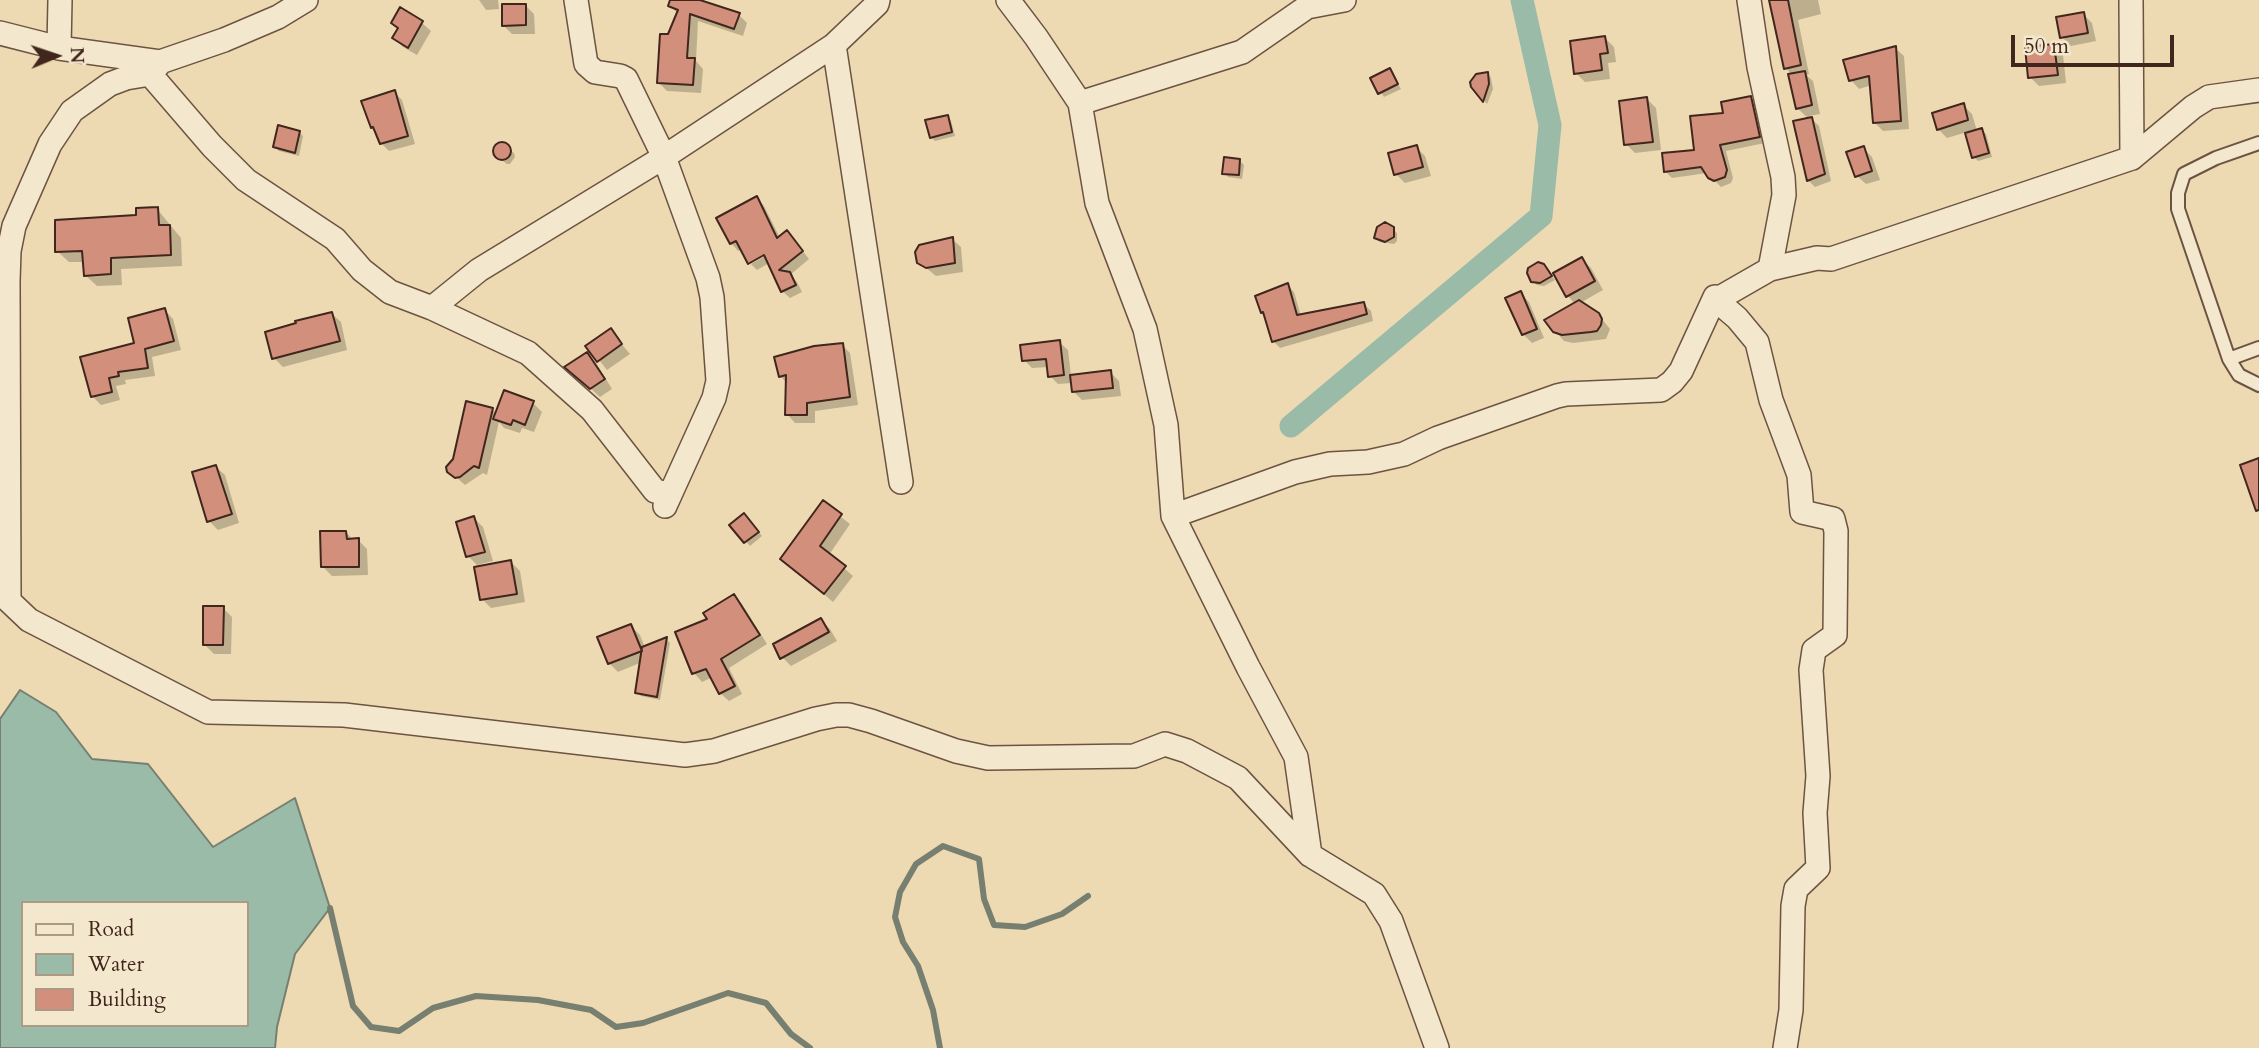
<!DOCTYPE html>
<html>
<head>
<meta charset="utf-8">
<style>
	body { margin:0 }
	#map { position:relative; width:2259px; height:1048px; overflow:hidden; background:#eddab2; font-family:Cardo,serif }
	canvas { display:block }
	.legend { position:absolute; left:21px; top:901px; width:228px; height:126px; box-sizing:border-box; background:#f3e7cd; border:2px solid #ac9a87; margin:0; padding:9px 12px; list-style:none; font-size:21px; color:#41261d }
	.legend li { display:flex; align-items:center; gap:14px; height:35px }
	.legend b { width:35px; border:2px solid #ac9a87 }
	.north { position:absolute; left:21px; top:21px; width:70px; height:70px; -webkit-text-stroke:5px #f3e7cd; paint-order:stroke; rotate:88deg; font-size:19px; font-weight:700; line-height:28px; text-align:center; color:#41261d }
	.north::after { content:''; display:block; margin:auto; width:24px; height:32px; background:#41261d; clip-path:polygon(50% 0,100% 100%,50% 72%,0 100%) }
	.scale { position:absolute; left:2011px; top:35px; width:163px; height:32px; box-sizing:border-box; border:4px solid #41261d; border-top:0; padding-left:9px; font-size:21px; line-height:24px; white-space:nowrap; color:#41261d; -webkit-text-stroke:5px #f3e7cd; paint-order:stroke }
</style>
</head>
<body>
<div id="map">
<canvas width="2259" height="1048"></canvas>
<ul class="legend">
<li><b style="height:9px;background:#f3e7cd"></b>Road</li>
<li><b style="height:19px;background:#9abba8"></b>Water</li>
<li><b style="height:19px;background:#d28f7c"></b>Building</li>
</ul>
<div class="north">N</div>
<div class="scale">50 m</div>
</div>
<script>
const ctx = document.querySelector('canvas').getContext('2d');
ctx.lineJoin = 'round';
function paint(path, color) {
  ctx.fillStyle = color;
  ctx.fill(path, 'evenodd');
}
function toPath(rows) {
  const path = new Path2D();
  for (const r of rows) {
    if (r.length === 3) {
      path.moveTo(r[0] + r[2], r[1]);
      path.arc(r[0], r[1], r[2], 0, 2 * Math.PI);
      continue;
    }
    path.moveTo(r[0], r[1]);
    for (let i = 2; i < r.length; i += 2) path.lineTo(r[i], r[i + 1]);
  }
  return path;
}
function trace(path, color, width, dash) {
  ctx.strokeStyle = color;
  ctx.lineWidth = width;
  ctx.lineCap = dash ? 'butt' : 'round';
  ctx.setLineDash(dash || []);
  ctx.stroke(path);
}
const water = toPath([
	[20,690,56,712,92,759,148,764,213,847,295,798,330,908,295,954,277,1027,275,1048,0,1048,0,719,20,690],
	[23,903,247,903,247,1025,23,1025,23,903]
]);
paint(water, '#9abba8');
trace(water, '#767f70', 2);
paint(toPath([
	[479,0,498,0,499,9,486,10],
	[672,0,699,0,739,15,747,23,743,36,698,21,696,61,703,69,701,93,667,91,658,82,669,36,678,14,670,5],
	[1770,0,1818,0,1821,14,1798,20,1809,74,1806,75,1813,81,1820,114,1809,116,1819,126,1831,181,1815,187,1808,180,1809,119,1797,108,1792,75,1786,68],
	[525,5,534,14,535,34,512,34,503,25],
	[2083,14,2092,23,2096,41,2071,46,2062,37],
	[393,23,422,23,431,31,417,55,403,47,394,38,399,30],
	[1605,38,1614,47,1616,62,1608,63,1610,79,1585,82,1576,73],
	[2054,46,2063,55,2066,83,2039,86,2030,77],
	[1895,48,1904,56,1909,129,1883,131,1874,122,1872,85,1859,89,1851,80],
	[1390,70,1401,89,1384,97,1372,79],
	[1488,74,1491,78,1493,89,1487,104,1473,86],
	[394,92,402,100,415,144,389,151,381,143,372,127],
	[1750,98,1757,105,1765,143,1726,151,1733,178,1731,183,1721,187,1707,173,1672,178,1665,171,1696,151,1725,114],
	[1647,99,1656,108,1661,150,1635,153,1626,144],
	[1963,105,1972,114,1977,131,1982,130,1986,134,1992,157,1978,161,1974,157,1967,132,1947,138,1938,129],
	[947,117,951,121,955,136,935,141,931,137],
	[299,132,303,136,299,156,279,151,275,147],
	[503,144,514,153,515,157,510,164,507,164,495,155,496,147],
	[1416,147,1425,156,1431,176,1405,183,1396,174],
	[1863,148,1872,157,1880,180,1866,184,1857,176],
	[1240,161,1244,165,1242,179,1228,177,1224,173],
	[757,198,764,206,780,238,794,240,809,259,790,275,797,282,802,292,790,298,782,291,769,263,757,270,751,264,772,252,742,249,738,251,731,243],
	[157,209,181,238,182,266,121,269,122,285,97,286,85,275,84,262,69,262,57,251],
	[1392,228,1397,233,1397,241,1394,244,1380,242,1376,238],
	[952,239,961,247,963,272,936,276,919,262],
	[1582,259,1591,268,1603,290,1580,303,1598,314,1610,329,1606,339,1573,343,1564,341,1555,331,1575,304,1568,296,1555,274],
	[1547,270,1555,280,1544,286,1537,285,1532,281],
	[1287,285,1294,292,1301,316,1364,304,1371,311,1373,321,1280,348,1273,341,1266,315,1263,312],
	[1520,293,1529,302,1544,338,1532,343,1523,334,1508,299],
	[165,310,173,319,181,350,152,357,155,376,125,380,126,384,116,386,120,400,101,405,92,396],
	[332,314,341,322,347,350,283,367,274,358],
	[610,330,630,354,607,370,588,346],
	[1059,342,1068,350,1071,376,1110,372,1119,381,1121,396,1082,400,1073,391,1072,383,1058,384,1050,376,1049,367,1032,368,1024,360],
	[842,345,850,353,858,405,815,411,815,423,795,423,787,414,787,383,780,376],
	[587,354,596,363,612,389,600,397,576,375],
	[533,403,542,412,534,432,522,428,520,433,504,428,499,422,487,475,483,473,465,485,449,471,492,409,497,414],
	[216,467,225,475,239,523,218,530,209,521],
	[823,503,850,524,829,555,853,576,833,602,782,559],
	[474,518,483,527,493,561,477,565,468,556],
	[748,519,762,536,750,546,732,525],
	[346,532,353,540,358,540,367,549,368,575,332,576,323,567],
	[511,562,520,571,525,602,491,608,482,599],
	[734,596,742,604,767,644,729,668,742,694,729,701,720,693,713,677,702,682,694,673,677,633,710,620],
	[223,608,232,617,231,654,214,654,205,645],
	[821,620,830,629,837,641,791,666,782,657],
	[631,626,640,635,645,648,666,639,670,643,660,700,641,696,637,692,642,662,618,672,609,663]
]), '#0003');
trace(toPath([
	[330,908,353,1006,371,1027,399,1031,433,1008,476,996,538,1000,591,1010,616,1027,643,1023,728,993,766,1003,791,1034,810,1048],
	[940,1048,933,1010,918,966,903,942,895,917,900,892,916,864,943,846,979,859,984,899,994,925,1025,927,1062,914,1088,896]
]), '#767f70', 6);
trace(toPath([
	[1291,426,1541,216,1550,125,1522,0]
]), '#9abba8', 23);
const building = toPath([
	[670,0,700,0,740,13,734,29,690,14,687,58,695,58,693,85,657,83,660,34,668,34,678,10,668,6,670,0],
	[1769,0,1788,0,1801,65,1784,69,1769,0],
	[502,4,526,4,526,25,502,26,502,4],
	[400,7,423,21,408,48,392,38,398,28,391,23,400,7],
	[2084,12,2088,33,2060,38,2056,17,2084,12],
	[1605,36,1608,53,1600,54,1602,70,1574,74,1570,41,1605,36],
	[2054,44,2058,75,2028,78,2025,47,2054,44],
	[1896,46,1901,121,1873,123,1869,76,1849,81,1843,60,1896,46],
	[1390,68,1398,84,1378,94,1370,78,1390,68],
	[1805,71,1812,105,1796,109,1788,74,1805,71],
	[1488,72,1489,84,1483,102,1471,87,1470,82,1476,74,1488,72],
	[395,90,408,136,380,144,373,127,371,128,361,101,395,90],
	[1751,96,1760,137,1720,145,1727,170,1725,177,1714,181,1708,178,1701,167,1664,172,1662,153,1694,150,1690,116,1723,113,1721,102,1751,96],
	[1647,97,1653,142,1624,145,1619,101,1647,97],
	[1964,103,1968,120,1937,130,1932,113,1964,103],
	[948,115,952,132,930,138,925,120,948,115],
	[1812,117,1825,174,1807,181,1793,121,1812,117],
	[278,125,300,131,295,153,273,147,278,125],
	[1982,128,1989,153,1972,158,1965,133,1982,128],
	[502,151,9],
	[1417,145,1423,167,1394,175,1388,153,1417,145],
	[1864,146,1872,171,1855,177,1846,152,1864,146],
	[1224,157,1240,159,1239,175,1222,174,1224,157],
	[757,196,777,238,787,230,803,251,779,270,790,272,796,285,781,292,764,255,748,264,736,241,730,244,716,218,757,196],
	[158,207,159,225,170,225,171,255,111,258,111,274,84,276,82,251,55,252,55,220,136,215,136,208,158,207],
	[1385,222,1394,227,1394,237,1385,242,1374,238,1377,227,1385,222],
	[953,237,955,263,926,268,917,263,915,252,919,245,953,237],
	[1582,257,1595,281,1566,297,1553,273,1582,257],
	[1538,262,1544,264,1552,276,1540,283,1531,282,1527,273,1528,268,1538,262],
	[1288,283,1297,315,1364,302,1367,314,1272,342,1263,312,1261,313,1255,296,1288,283],
	[1521,291,1537,329,1522,335,1505,298,1521,291],
	[1579,300,1599,313,1602,319,1601,325,1597,331,1591,332,1562,335,1553,332,1544,320,1579,300],
	[165,308,174,341,145,349,148,368,118,372,119,376,109,378,112,392,91,397,80,357,134,343,128,318,165,308],
	[332,312,340,341,272,359,265,332,296,323,295,321,332,312],
	[611,328,622,344,597,362,585,346,611,328],
	[1060,340,1064,375,1048,377,1046,359,1022,361,1020,345,1060,340],
	[843,343,850,397,807,403,807,415,785,415,786,375,779,377,774,357,814,346,843,343],
	[587,352,605,379,590,389,564,367,587,352],
	[1111,370,1113,388,1072,392,1070,375,1111,370],
	[504,390,534,401,525,425,513,420,511,425,493,419,504,390],
	[466,401,493,408,479,468,474,466,460,477,455,478,447,472,446,467,453,459,466,401],
	[2259,458,2259,510,2256,511,2240,465,2259,458],
	[216,465,232,514,207,522,192,472,216,465],
	[823,500,842,514,820,546,846,566,824,594,780,559,823,500],
	[744,513,759,532,744,543,729,525,744,513],
	[474,516,485,552,466,557,456,522,474,516],
	[320,531,346,531,347,539,359,538,359,567,321,567,320,531],
	[511,560,517,594,480,600,474,567,511,560],
	[734,594,760,635,721,659,735,686,719,694,706,669,692,674,675,632,707,619,703,613,734,594],
	[203,606,224,606,223,645,203,645,203,606],
	[821,618,829,632,780,659,773,644,821,618],
	[631,624,642,651,608,664,597,637,631,624],
	[667,637,657,697,635,693,642,647,667,637]
]);
paint(building, '#d28f7c');
trace(building, '#41261d', 2);
const service = toPath([
	[2259,143,2216,158,2184,174,2178,193,2178,209,2229,359,2239,375,2259,385],
	[2229,359,2259,348]
]);
const minor = toPath([
	[576,0,586,64,595,72,620,76,626,79,664,157,708,278,712,297,718,381,714,398,665,506],
	[1008,0,1036,37,1080,103,1097,203,1145,329,1166,425,1173,516,1248,667,1296,757,1310,855,1374,894,1391,921,1437,1048],
	[1749,0,1759,67,1783,177,1784,195,1770,269],
	[2131,0,2132,158],
	[0,33,59,48,160,62,224,40,278,17,306,0],
	[834,45,901,482],
	[59,48,60,0],
	[159,64,150,74,212,146,246,180,335,239,362,270,390,292,432,308,528,353,592,410,655,491,668,494,665,506],
	[150,74,126,78,110,84,72,111,50,144,14,226,9,251,8,281,9,601,29,620,208,712,344,715,685,755,714,751,816,719,836,715,849,715,871,721,956,751,988,758,1134,756,1165,744,1187,751,1238,778,1310,855],
	[1080,103,1242,52,1307,7,1344,0],
	[1716,300,1737,318,1757,342,1771,400,1799,475,1802,512,1833,519,1836,531,1835,635,1814,650,1811,670,1818,776,1815,813,1818,868,1796,889,1793,906,1791,1010,1785,1048],
	[432,308,479,270,664,157,834,45,877,4,878,0],
	[1173,516,1295,472,1330,464,1368,462,1404,454,1438,438,1557,396,1566,394,1661,390,1672,382,1681,371,1715,297,1716,300,1770,269,1817,258,1831,259,2132,158,2193,107,2209,97,2259,90]
]);
trace(service, '#6c5342', 16);
trace(minor, '#6c5342', 26);
trace(service, '#f3e7cd', 12);
trace(minor, '#f3e7cd', 23);
</script>
</body>
</html>
